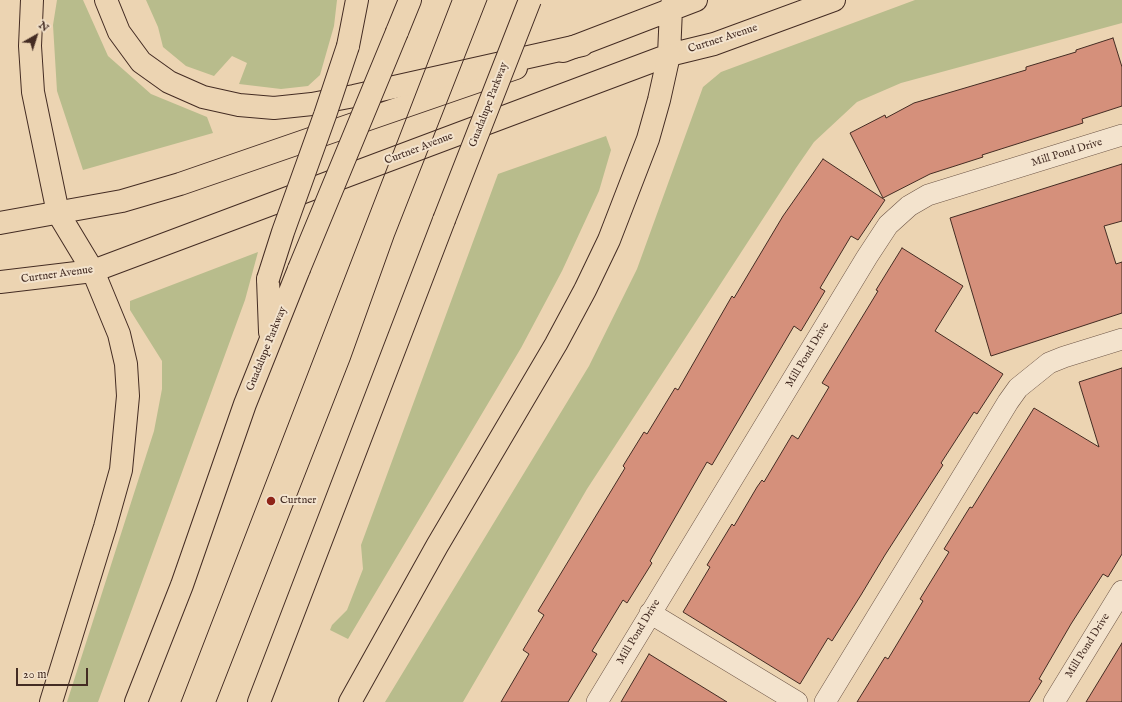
<!DOCTYPE html>
<html>
<head>
<meta charset="utf-8">
<style>
	body { margin:0 }
	#map { position:relative; width:1122px; height:702px; overflow:hidden; background:#ecd4b2; font-family:"IM FELL English",serif }
	canvas { display:block }
	.north { position:absolute; left:16px; top:16px; width:40px; height:40px; -webkit-text-stroke:3px #f3e3cd; paint-order:stroke; rotate:39deg; font-size:11px; font-weight:700; line-height:16px; text-align:center; color:#442c23 }
	.north::after { content:''; display:block; margin:auto; width:14px; height:18px; background:#442c23; clip-path:polygon(50% 0,100% 100%,50% 72%,0 100%) }
	.scale { position:absolute; left:16px; top:668px; width:72px; height:18px; box-sizing:border-box; border:2px solid #442c23; border-top:0; padding-left:5px; font-size:12px; line-height:14px; white-space:nowrap; color:#442c23; -webkit-text-stroke:3px #f3e3cd; paint-order:stroke }
</style>
</head>
<body>
<div id="map">
<canvas width="1122" height="702"></canvas>
<div class="north">N</div>
<div class="scale">20 m</div>
</div>
<script>
const ctx = document.querySelector('canvas').getContext('2d');
ctx.lineJoin = 'round';
function paint(path, color) {
  ctx.fillStyle = color;
  ctx.fill(path, 'evenodd');
}
function toPath(rows) {
  const path = new Path2D();
  for (const r of rows) {
    path.moveTo(r[0], r[1]);
    for (let i = 2; i < r.length; i += 2) path.lineTo(r[i], r[i + 1]);
  }
  return path;
}
function trace(path, color, width, dash) {
  ctx.strokeStyle = color;
  ctx.lineWidth = width;
  ctx.lineCap = dash ? 'butt' : 'round';
  ctx.setLineDash(dash || []);
  ctx.stroke(path);
}
function drawText(font, color, halo, rows, align = 'center') {
  ctx.font = font + ' "IM FELL English",serif';
  ctx.lineWidth = 4;
  ctx.setLineDash([]);
  ctx.textBaseline = 'middle';
  ctx.strokeStyle = halo;
  ctx.fillStyle = color;
  for (const [text, x, y, turn = 0] of rows) {
    ctx.save();
    ctx.translate(x, y);
    ctx.rotate((+turn || 0) * Math.PI / 180);
    ctx.textAlign = isNaN(turn) ? turn : align;
    if (halo) ctx.strokeText(text, 0, 0);
    ctx.fillText(text, 0, 0);
    ctx.restore();
  }
}
paint(toPath([
	[57,0,83,0,108,56,151,94,207,117,213,133,83,170,57,91,53,25],
	[146,0,337,0,334,26,320,75,308,86,281,89,239,84,247,63,232,56,214,76,186,66,163,47,158,27],
	[915,0,1122,0,1122,23,901,83,857,102,814,142,796,168,587,489,463,702,385,702,589,366,637,269,703,87,721,72],
	[606,136,611,150,599,191,562,271,521,348,348,639,330,630,332,625,347,610,363,569,361,545,498,174],
	[258,252,245,300,98,702,67,702,154,431,162,389,162,361,130,310,130,301]
]), '#b8bc8c');
const building = toPath([
	[1113,38,1122,67,1122,106,1082,119,1083,123,982,155,983,157,930,174,883,198,850,133,885,115,886,118,914,103,1026,70,1026,67,1076,52,1076,50,1113,38],
	[823,159,885,200,858,240,851,236,820,288,825,291,801,331,794,326,712,465,707,462,650,561,652,563,627,603,623,600,592,651,597,654,568,702,501,702,529,654,523,650,544,615,538,611,625,468,623,466,644,432,647,434,675,388,678,390,732,296,734,298,783,216,823,159],
	[1122,164,1122,221,1104,226,1116,264,1122,262,1122,313,991,356,950,218,1122,164],
	[902,248,963,286,935,331,1003,374,977,414,974,412,941,463,943,465,885,555,861,595,832,641,828,638,800,684,683,612,710,567,707,565,732,524,734,526,757,487,762,480,764,482,792,435,798,439,829,387,822,383,878,291,876,290,902,248],
	[1122,368,1122,554,1108,577,1103,574,1071,624,1039,679,1042,681,1029,702,857,702,885,657,888,659,923,601,920,599,949,552,944,549,970,507,972,508,1034,408,1099,447,1079,382,1122,368],
	[1122,643,1122,702,1086,702,1122,643],
	[649,654,727,702,621,702,649,654]
]);
paint(building, '#d5907b');
trace(building, '#442c23', 1);
const street = toPath([
	[650,613,797,702],
	[597,702,867,257,888,225,909,206,928,195,1122,135],
	[825,702,1008,402,1018,388,1049,363,1064,357,1122,339],
	[1054,702,1122,591]
]);
const primary = toPath([
	[563,51,696,0],
	[669,55,671,9,673,0],
	[0,223,122,201,180,184,516,68],
	[0,282,93,271,669,55,714,44,834,0]
]);
const highway = toPath([
	[32,0,30,46,33,92,58,213,93,271,119,334,126,364,128,396,121,470,105,527,51,702],
	[106,0,119,32,141,62,169,82,203,97,239,105,274,108,312,104,354,96,582,45],
	[397,32,410,0],
	[348,46,357,0],
	[268,279,270,332],
	[136,702,182,585,245,404,299,269],
	[259,702,444,220],
	[350,702,437,546,556,344,585,290,609,240,648,139,659,100,669,55]
]);
trace(street, '#6e5647', 22);
trace(primary, '#442c23', 24);
trace(highway, '#442c23', 24);
trace(street, '#f3e3cd', 21);
trace(primary, '#ecd4b2', 22);
trace(highway, '#ecd4b2', 22);
trace(toPath([
	[181,702,452,0],
	[216,702,350,360,394,237,487,0]
]), '#442c23', 1);
const highwayBridge = toPath([
	[444,220,530,0],
	[299,269,397,32],
	[268,279,283,232,325,115,348,46]
]);
trace(highwayBridge, '#442c23', 24, []);
trace(highwayBridge, '#ecd4b2', 22);
for (const [x, y, r, color] of [
	[271,501,5,"#8f2418"]
]) {
  const dot = new Path2D();
  dot.arc(x, y, r, 0, 2 * Math.PI);
  ctx.fillStyle = color;
  ctx.fill(dot);
  trace(dot, '#f3e3cd', 1.5);
}
drawText('11px', '#442c23', '#f3e3cd', [
	["Curtner Avenue",723,39,-18],
	["Guadalupe Parkway",489,105,-69],
	["Curtner Avenue",419,149,-21],
	["Mill Pond Drive",1067,153,-17],
	["Curtner Avenue",57,275,-8],
	["Guadalupe Parkway",267,349,-68],
	["Mill Pond Drive",808,355,-59],
	["Mill Pond Drive",639,632,-59],
	["Mill Pond Drive",1088,646,-58]
]);
drawText('11px', '#442c23', '#f3e3cd', [
	["Curtner",280,501]
], 'left');
</script>
</body>
</html>
